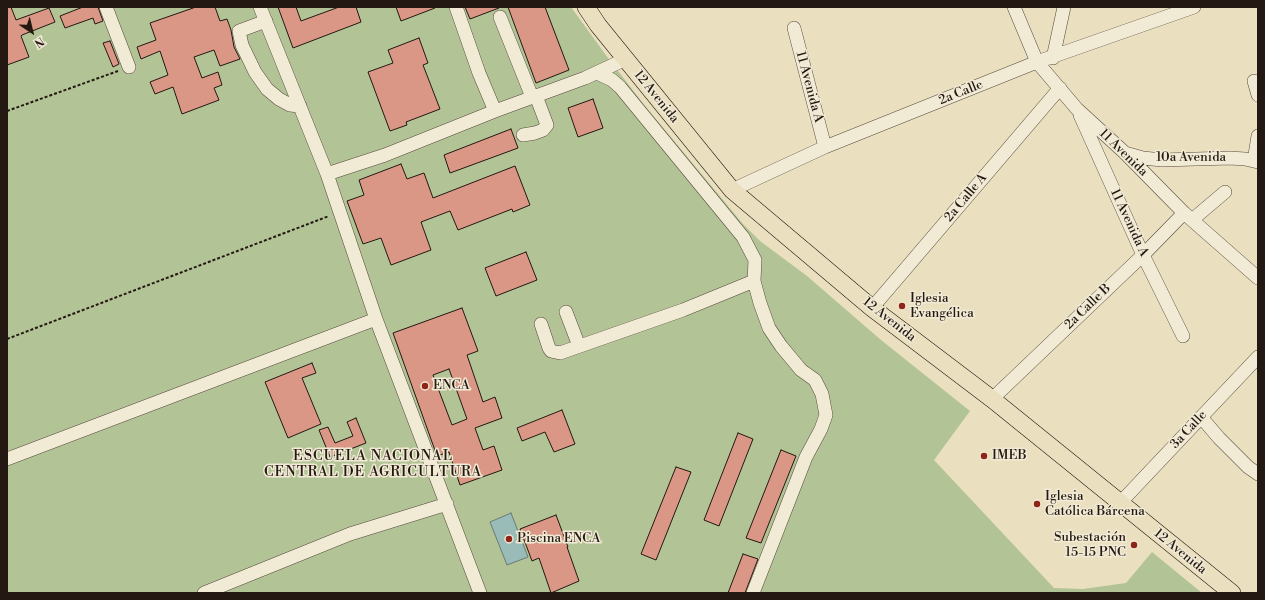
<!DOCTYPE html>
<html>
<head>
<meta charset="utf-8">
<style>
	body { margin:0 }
	#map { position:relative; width:1265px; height:600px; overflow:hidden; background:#eadfbf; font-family:"Libre Bodoni",serif }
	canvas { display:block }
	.frame { position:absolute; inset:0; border:8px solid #241812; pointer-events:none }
	.north { position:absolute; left:12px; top:12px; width:40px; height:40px; -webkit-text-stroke:3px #f1ead5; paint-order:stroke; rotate:145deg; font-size:11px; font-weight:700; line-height:16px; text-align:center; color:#241812 }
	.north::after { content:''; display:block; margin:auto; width:14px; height:18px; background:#241812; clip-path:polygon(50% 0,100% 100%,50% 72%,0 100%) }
</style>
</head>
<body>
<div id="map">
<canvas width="1265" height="600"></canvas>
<div class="frame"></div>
<div class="north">N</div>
</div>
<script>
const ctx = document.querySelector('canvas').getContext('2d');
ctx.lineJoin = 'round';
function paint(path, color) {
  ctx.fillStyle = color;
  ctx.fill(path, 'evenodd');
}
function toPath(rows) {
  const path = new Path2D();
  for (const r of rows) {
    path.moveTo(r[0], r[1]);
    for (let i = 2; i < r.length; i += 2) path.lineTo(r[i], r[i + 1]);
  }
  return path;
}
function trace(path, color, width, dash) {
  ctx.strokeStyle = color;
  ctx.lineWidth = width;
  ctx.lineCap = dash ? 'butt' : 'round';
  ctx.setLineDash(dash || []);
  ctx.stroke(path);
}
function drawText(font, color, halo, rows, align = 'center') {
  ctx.font = font + ' "Libre Bodoni",serif';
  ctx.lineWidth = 3;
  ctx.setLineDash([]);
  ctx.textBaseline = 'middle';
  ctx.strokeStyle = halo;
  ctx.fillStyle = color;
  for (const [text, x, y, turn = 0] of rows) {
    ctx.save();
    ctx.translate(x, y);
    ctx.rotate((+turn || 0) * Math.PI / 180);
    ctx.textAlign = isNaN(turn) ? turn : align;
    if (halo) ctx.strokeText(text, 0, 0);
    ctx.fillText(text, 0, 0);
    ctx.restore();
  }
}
paint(toPath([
	[7,7,571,7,608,58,646,107,743,224,760,241,807,276,881,340,970,411,934,460,1054,588,1083,589,1126,583,1152,552,1202,593,7,593]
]), '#b2c396');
const water = toPath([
	[511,513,528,557,507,565,490,522,511,513]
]);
paint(water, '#99bcb8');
trace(water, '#6a7a76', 1);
const building = toPath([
	[7,7,11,7,16,20,49,8,55,22,22,35,21,36,29,57,7,65,7,7],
	[83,7,98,7,103,21,95,24,93,18,65,28,60,16,83,7],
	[196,7,215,7,220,21,227,19,231,30,234,47,240,59,220,66,214,50,194,57,202,78,218,72,222,85,214,88,219,100,182,114,173,87,155,94,150,82,168,75,160,51,141,59,137,47,156,40,150,23,196,7],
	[278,7,296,7,301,21,339,7,356,7,361,22,293,48,278,7],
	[396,7,435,7,435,8,401,21,396,7],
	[465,7,499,7,499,8,470,19,465,7],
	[508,7,545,7,569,70,536,83,508,7],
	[419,38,428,63,423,65,440,109,406,122,407,125,390,131,368,72,393,63,388,50,419,38],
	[110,41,119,64,113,67,103,43,110,41],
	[593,99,603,128,578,137,568,108,593,99],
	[511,129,518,148,450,173,444,155,511,129],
	[401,164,407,179,424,173,433,198,515,166,530,205,513,212,512,209,458,230,450,211,421,222,431,250,391,265,381,238,363,244,347,201,364,195,359,180,401,164],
	[526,252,537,280,496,296,485,268,526,252],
	[462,308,478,351,467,355,483,402,495,397,502,418,475,428,483,450,494,446,502,470,460,485,449,452,437,456,393,333,462,308],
	[449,369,467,419,452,425,433,375,449,369],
	[312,363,316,373,302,378,321,424,288,438,265,382,312,363],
	[562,410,575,444,554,452,545,432,522,441,517,428,562,410],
	[356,418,366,443,330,457,319,430,328,427,335,443,353,436,347,422,356,418],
	[738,433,753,439,719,526,704,520,738,433],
	[781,450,796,456,761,543,746,538,781,450],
	[676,467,691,472,656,560,641,554,676,467],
	[556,515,568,547,567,547,579,581,551,593,539,558,532,561,520,529,556,515],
	[743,554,758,559,745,593,728,593,743,554]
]);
paint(building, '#da9785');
trace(building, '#241812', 1);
const minor = toPath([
	[106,7,129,67],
	[260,7,327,174],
	[456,7,479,73,495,111],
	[1014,7,1037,62,1077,109,1124,152,1184,213,1258,278],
	[500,17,532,97],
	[266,21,239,31,242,45,255,72,267,89,279,99,290,105,300,106],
	[794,28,825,147],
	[1053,58,1064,7],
	[1254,81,1258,95],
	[1080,115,1143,255,1183,336],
	[523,135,535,133,543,130,547,125,536,96],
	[1125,153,1143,158,1162,160,1230,158,1245,159,1258,162],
	[1254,161,1258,136],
	[732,190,825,147,1037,62,1194,7],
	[1192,220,1225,192],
	[872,308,1060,88],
	[566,312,579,346],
	[541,324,549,348,551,351,560,353,683,310,754,281,755,260,743,237,620,87,612,80,597,73],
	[992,399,1143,255,1184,213],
	[1201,417,1219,438,1248,467,1258,474],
	[7,459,376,319],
	[1120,503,1258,357],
	[204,593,350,534,447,504],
	[480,593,376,319,327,174,385,155,495,111,585,78,626,59],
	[753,593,806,457,821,429,826,415,822,394,815,380,801,370,781,346,769,328,760,303,754,281]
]);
const major = toPath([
	[586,7,598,25,732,190,872,308,992,399,1232,593]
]);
trace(minor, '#564a3d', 14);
trace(major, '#241812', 18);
trace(toPath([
	[7,111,118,71],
	[7,339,329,216]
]), '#241812', 2, [3, 2]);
trace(minor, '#f1ead5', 13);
trace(major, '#eadfbf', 17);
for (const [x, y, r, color] of [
	[902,306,4,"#8f2418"],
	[425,386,4,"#8f2418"],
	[984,456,4,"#8f2418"],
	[1037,504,4,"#8f2418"],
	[509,539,4,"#8f2418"],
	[1134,545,4,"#8f2418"]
]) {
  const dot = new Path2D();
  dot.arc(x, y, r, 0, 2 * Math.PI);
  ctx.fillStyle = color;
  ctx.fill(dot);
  trace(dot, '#f1ead5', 1.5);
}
drawText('13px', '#241812', '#f1ead5', [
	["11 Avenida A",809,87,75],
	["2a Calle",961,93,-22],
	["12 Avenida",656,97,51],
	["11 Avenida",1123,153,44],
	["10a Avenida",1191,158],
	["2a Calle A",966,198,-50],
	["11 Avenida A",1129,223,65],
	["2a Calle B",1088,307,-44],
	["12 Avenida",889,320,38],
	["3a Calle",1189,430,-47],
	["12 Avenida",1180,552,39]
]);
drawText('13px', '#241812', '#f1ead5', [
	["Iglesia",910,299],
	["Evangélica",910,314],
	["ENCA",433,386],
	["IMEB",992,456],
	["Iglesia",1045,497],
	["Católica Bárcena",1045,512],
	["Subestación",1126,538,"right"],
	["15-15 PNC",1126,553,"right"],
	["Piscina ENCA",517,539]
], 'left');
ctx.letterSpacing = '1px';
drawText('14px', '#241812', '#f1ead5', [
	["ESCUELA NACIONAL",373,457],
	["CENTRAL DE AGRICULTURA",373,473]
]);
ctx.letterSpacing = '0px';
</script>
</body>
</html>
